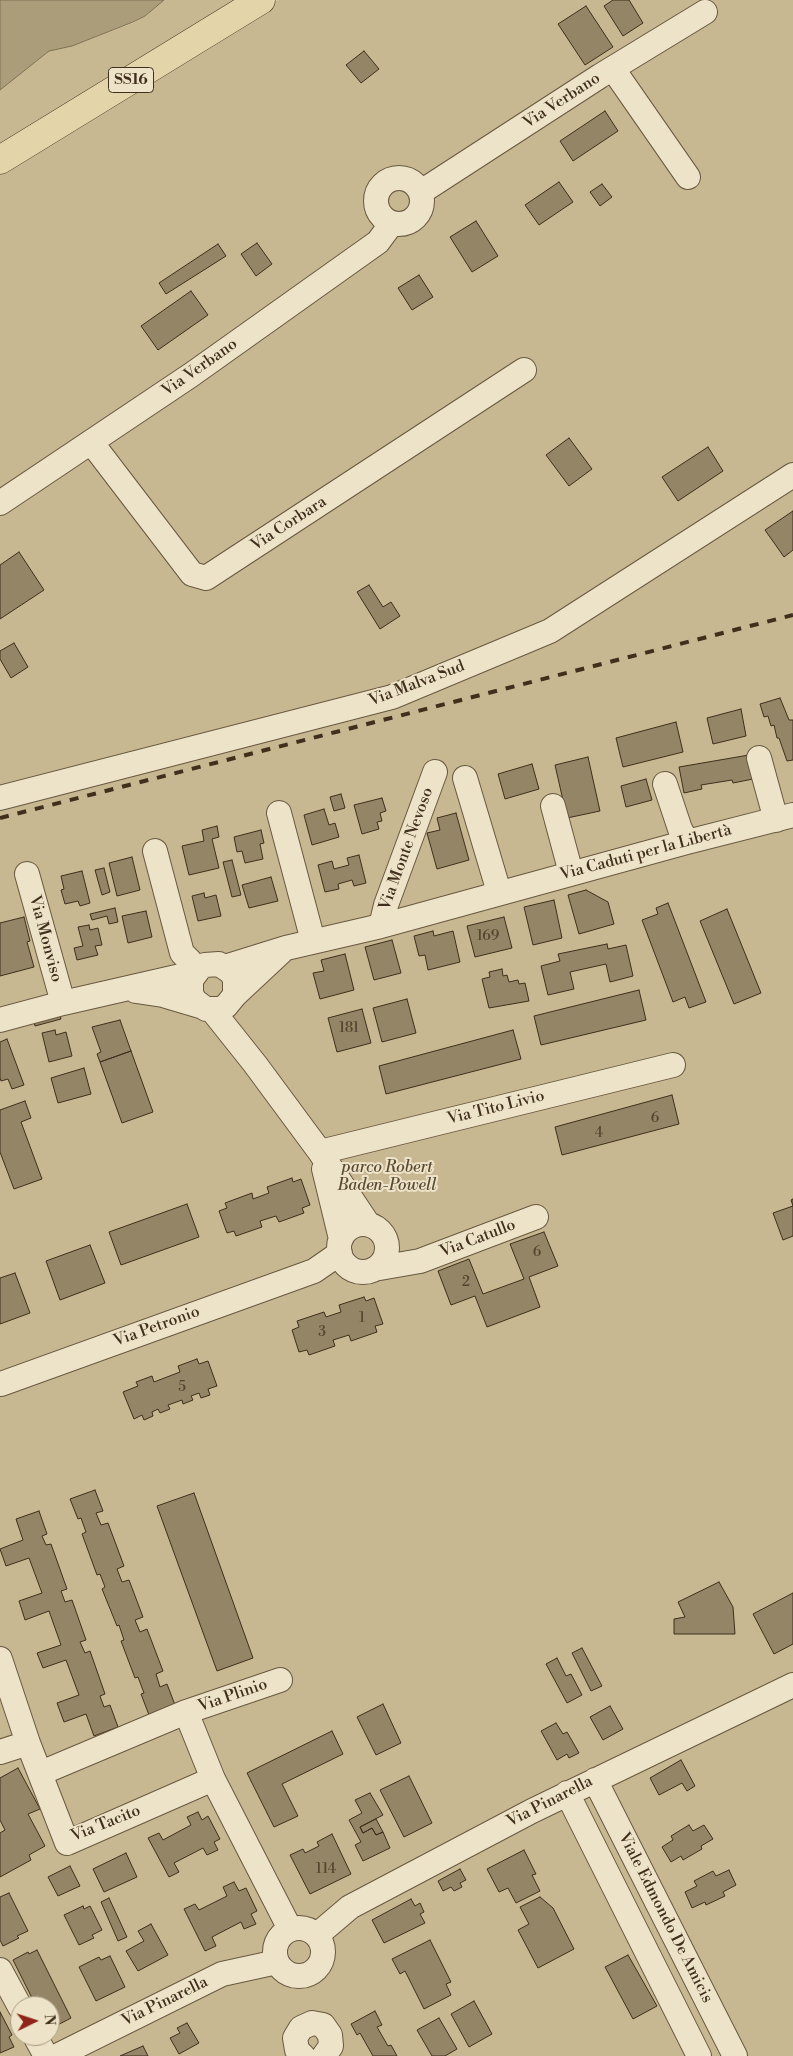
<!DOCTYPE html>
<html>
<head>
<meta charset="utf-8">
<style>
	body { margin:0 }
	#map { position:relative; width:793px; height:2056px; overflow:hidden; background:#e3d4aa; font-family:"Libre Bodoni",serif }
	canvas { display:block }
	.north { position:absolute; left:10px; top:1996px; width:50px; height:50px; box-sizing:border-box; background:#ede3c8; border:1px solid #a79b83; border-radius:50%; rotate:86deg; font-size:14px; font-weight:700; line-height:20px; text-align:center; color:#3f2f1c }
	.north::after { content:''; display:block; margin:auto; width:18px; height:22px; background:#8f2418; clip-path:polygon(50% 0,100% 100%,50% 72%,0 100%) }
</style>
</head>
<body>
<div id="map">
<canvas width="793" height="2056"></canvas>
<div class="north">N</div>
</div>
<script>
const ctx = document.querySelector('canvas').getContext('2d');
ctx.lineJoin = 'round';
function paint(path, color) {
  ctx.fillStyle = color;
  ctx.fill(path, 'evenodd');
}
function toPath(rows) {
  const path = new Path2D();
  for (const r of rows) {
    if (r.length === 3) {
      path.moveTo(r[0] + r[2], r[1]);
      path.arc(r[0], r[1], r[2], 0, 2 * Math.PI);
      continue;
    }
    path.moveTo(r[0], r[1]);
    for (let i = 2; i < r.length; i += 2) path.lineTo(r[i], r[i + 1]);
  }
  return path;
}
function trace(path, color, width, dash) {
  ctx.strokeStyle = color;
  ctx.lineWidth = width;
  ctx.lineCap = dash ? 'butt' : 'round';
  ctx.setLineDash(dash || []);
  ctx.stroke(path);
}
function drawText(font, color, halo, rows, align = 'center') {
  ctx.font = font + ' "Libre Bodoni",serif';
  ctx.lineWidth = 4;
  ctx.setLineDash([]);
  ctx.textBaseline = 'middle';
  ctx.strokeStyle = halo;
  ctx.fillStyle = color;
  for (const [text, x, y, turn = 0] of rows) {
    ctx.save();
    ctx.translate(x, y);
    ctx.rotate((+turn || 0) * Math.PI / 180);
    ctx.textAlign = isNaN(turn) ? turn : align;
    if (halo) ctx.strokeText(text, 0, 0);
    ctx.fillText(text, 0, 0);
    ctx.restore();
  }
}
paint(toPath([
	[164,0,234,0,0,144,0,90,49,51,72,46,133,23,145,16],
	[278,0,793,0,793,2056,0,2056,0,173],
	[20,2006,50,2006,50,2036,20,2036]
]), '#c7b892');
const water = toPath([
	[0,0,164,0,145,16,133,22,72,46,49,51,0,90,0,0]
]);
paint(water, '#ab9c7a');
trace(water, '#807054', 1);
const building = toPath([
	[613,0,629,0,643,23,623,36,604,6,613,0],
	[586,6,613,47,585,65,558,24,586,6],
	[364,51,379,69,361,83,346,65,364,51],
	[605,111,618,131,573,161,560,141,605,111],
	[559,182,573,202,539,225,525,205,559,182],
	[602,184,612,197,600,206,590,192,602,184],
	[476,221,498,256,472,272,450,237,476,221],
	[257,243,272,264,256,276,241,254,257,243],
	[218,244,226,256,166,294,159,283,218,244],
	[419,275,433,297,412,310,398,288,419,275],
	[191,291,208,315,158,350,141,326,191,291],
	[569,438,592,469,569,486,546,455,569,438],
	[708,447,723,471,678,501,662,477,708,447],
	[793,511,793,550,784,557,765,530,793,511],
	[19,552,44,590,0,619,0,565,19,552],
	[369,585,383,607,391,602,400,616,380,629,357,592,369,585],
	[14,643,28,667,11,678,0,659,0,651,14,643],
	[780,698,789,720,793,720,793,760,787,761,779,738,777,738,774,725,771,726,768,716,764,717,760,704,780,698],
	[741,709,746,736,713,744,707,718,741,709],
	[676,722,683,752,623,767,616,738,676,722],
	[749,755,753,779,733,783,732,780,701,785,702,789,684,793,679,767,749,755],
	[588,757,600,811,567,818,555,765,588,757],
	[532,764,539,789,505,799,498,774,532,764],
	[646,779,652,800,626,807,621,786,646,779],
	[341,794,345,808,334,811,330,797,341,794],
	[382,798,386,811,380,813,382,821,377,822,379,829,362,834,354,805,382,798],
	[324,809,329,825,335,823,339,837,312,845,304,815,324,809],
	[456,813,469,860,437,869,427,833,440,830,437,818,456,813],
	[217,826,219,837,212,839,219,868,189,875,182,846,204,841,202,830,217,826],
	[261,830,264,843,260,844,263,859,245,863,242,851,237,852,234,837,261,830],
	[359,855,366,883,354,886,352,880,338,884,339,889,325,892,318,865,332,861,334,869,349,865,347,858,359,855],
	[132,857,140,890,117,896,109,863,132,857],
	[232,860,241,895,232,897,223,862,232,860],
	[104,868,110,892,102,895,95,870,104,868],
	[82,871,90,903,80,906,78,901,65,904,61,890,64,889,61,876,82,871],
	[271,877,278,901,249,908,242,885,271,877],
	[586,890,608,902,614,924,579,934,568,895,586,890],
	[204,893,205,898,216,895,221,916,198,921,192,896,204,893],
	[554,900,562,938,533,945,524,907,554,900],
	[668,903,706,1002,689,1008,685,997,673,1002,642,920,658,914,656,908,668,903],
	[115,908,118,922,109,924,107,916,92,920,90,914,115,908],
	[727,909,761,993,734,1004,700,921,727,909],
	[146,911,152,937,128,943,122,916,146,911],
	[24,917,30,941,27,942,34,967,0,976,0,923,24,917],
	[504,917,512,948,475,957,467,926,504,917],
	[89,925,90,930,98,928,102,945,95,946,98,955,77,960,74,948,83,946,78,927,89,925],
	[433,931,434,936,453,931,460,962,428,970,425,955,419,956,414,936,433,931],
	[392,940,401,973,374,980,365,947,392,940],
	[607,944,608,949,626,945,633,976,610,982,606,964,570,972,574,989,548,995,541,966,560,961,558,954,607,944],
	[345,954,354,990,320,999,313,973,324,971,321,960,345,954],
	[502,969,503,976,507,975,509,982,518,980,519,984,525,983,529,1001,489,1008,482,979,490,977,489,972,502,969],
	[639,990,646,1020,541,1045,534,1016,639,990],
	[407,999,416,1033,382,1042,373,1008,407,999],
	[362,1009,371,1043,337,1052,328,1018,362,1009],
	[59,1011,61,1019,35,1026,33,1017,59,1011],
	[120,1020,131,1051,100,1062,97,1054,101,1052,92,1027,120,1020],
	[55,1030,56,1035,66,1032,72,1056,49,1062,42,1033,55,1030],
	[513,1030,521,1059,386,1094,379,1066,513,1030],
	[7,1039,24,1085,12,1089,8,1079,1,1081,0,1078,0,1042,7,1039],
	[131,1051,153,1112,122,1123,100,1062,131,1051],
	[84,1068,91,1094,58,1103,51,1078,84,1068],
	[672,1095,679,1124,562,1155,555,1127,672,1095],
	[25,1101,31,1118,21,1122,42,1179,14,1189,0,1152,0,1110,25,1101],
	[292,1178,293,1182,301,1179,310,1205,302,1208,304,1213,279,1222,276,1216,260,1221,262,1227,236,1236,234,1231,227,1233,219,1211,227,1208,225,1203,252,1193,253,1199,269,1193,267,1187,292,1178],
	[793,1199,793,1236,783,1240,773,1213,793,1206,791,1200,793,1199],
	[187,1204,199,1237,121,1265,109,1232,187,1204],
	[544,1232,558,1266,529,1277,540,1307,487,1327,475,1296,451,1305,438,1271,469,1259,483,1294,524,1279,510,1244,544,1232],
	[90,1245,105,1283,60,1300,46,1261,90,1245],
	[15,1273,30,1313,0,1324,0,1278,15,1273],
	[364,1297,366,1301,374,1298,383,1324,375,1326,377,1332,351,1341,349,1335,333,1340,335,1346,309,1355,307,1350,299,1352,292,1330,299,1327,297,1321,324,1312,326,1317,341,1312,339,1305,364,1297],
	[197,1359,199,1364,208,1361,217,1386,208,1389,210,1395,201,1398,199,1393,191,1396,193,1400,183,1404,182,1400,168,1405,170,1409,160,1413,158,1409,152,1412,153,1416,144,1420,142,1415,134,1419,123,1392,138,1386,136,1382,152,1376,154,1382,180,1372,178,1366,197,1359],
	[95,1490,103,1511,96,1513,101,1525,108,1523,124,1566,117,1569,122,1582,129,1580,143,1617,135,1620,140,1632,147,1629,163,1671,156,1674,160,1687,167,1684,175,1705,149,1715,141,1694,144,1693,138,1677,135,1678,121,1641,124,1640,119,1625,117,1626,102,1589,105,1587,100,1574,97,1575,82,1534,86,1532,81,1518,78,1519,70,1499,95,1490],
	[194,1493,253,1658,217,1671,157,1506,194,1493],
	[39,1511,47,1534,42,1536,46,1545,51,1544,67,1589,61,1591,65,1602,72,1600,86,1640,80,1642,85,1653,90,1651,105,1694,100,1696,104,1707,110,1705,118,1727,94,1736,86,1714,64,1722,57,1703,79,1695,66,1660,43,1668,37,1653,61,1645,49,1611,25,1620,19,1601,42,1593,29,1558,6,1566,0,1549,23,1540,16,1519,39,1511],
	[719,1582,733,1607,735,1634,674,1634,674,1619,685,1617,678,1602,719,1582],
	[793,1593,793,1644,774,1654,753,1614,793,1593],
	[582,1648,602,1686,591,1691,572,1653,582,1648],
	[557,1658,566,1676,571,1674,582,1695,567,1703,546,1664,557,1658],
	[383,1704,401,1743,376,1755,357,1717,383,1704],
	[610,1706,623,1729,603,1740,590,1717,610,1706],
	[556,1723,563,1734,567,1732,579,1753,569,1758,567,1754,557,1760,541,1731,556,1723],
	[332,1731,343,1754,282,1784,298,1816,274,1827,247,1773,332,1731],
	[681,1760,695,1786,687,1791,682,1783,659,1795,650,1778,681,1760],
	[18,1768,40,1809,28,1814,45,1846,29,1855,31,1860,0,1877,0,1833,5,1830,0,1820,0,1778,18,1768],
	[409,1776,432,1823,404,1837,380,1790,409,1776],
	[370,1793,383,1815,360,1827,363,1833,372,1828,376,1835,383,1832,390,1848,363,1861,355,1845,361,1842,349,1820,362,1813,355,1800,370,1793],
	[198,1812,202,1820,208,1816,220,1839,214,1842,218,1850,207,1855,203,1848,174,1863,179,1872,169,1877,148,1838,159,1833,163,1840,191,1825,187,1817,198,1812],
	[376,1819,383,1832,376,1835,372,1828,363,1833,360,1827,376,1819],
	[689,1825,693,1831,704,1825,713,1839,701,1846,702,1849,683,1860,681,1856,671,1862,662,1847,673,1840,671,1836,689,1825],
	[332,1834,351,1874,310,1894,290,1855,303,1849,305,1853,319,1846,317,1842,332,1834],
	[524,1850,536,1874,532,1875,540,1891,516,1903,508,1888,499,1892,487,1869,524,1850],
	[126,1853,137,1877,104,1892,93,1869,126,1853],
	[70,1866,80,1886,58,1896,48,1877,70,1866],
	[460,1869,466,1880,460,1883,462,1887,454,1891,451,1887,443,1891,438,1881,460,1869],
	[729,1870,736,1885,723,1892,725,1896,706,1905,705,1902,692,1908,685,1892,697,1886,694,1881,713,1871,716,1876,729,1870],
	[234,1882,239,1891,246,1888,257,1911,251,1914,256,1924,244,1929,241,1922,212,1937,216,1946,205,1951,184,1909,195,1904,199,1910,227,1896,223,1887,234,1882],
	[9,1893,28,1931,17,1936,19,1938,3,1946,0,1940,0,1897,9,1893],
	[540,1897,553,1908,574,1949,538,1968,518,1930,529,1924,520,1907,540,1897],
	[109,1898,127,1937,118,1941,101,1902,109,1898],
	[411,1899,415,1906,420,1903,424,1912,420,1914,425,1923,384,1943,372,1920,411,1899],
	[83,1906,84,1909,90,1906,102,1930,92,1935,94,1938,79,1945,64,1915,83,1906],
	[151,1924,168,1955,138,1971,126,1951,144,1941,138,1931,151,1924],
	[430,1940,451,1982,446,1984,451,1995,424,2009,405,1971,400,1974,392,1959,430,1940],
	[37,1950,71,2018,50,2029,50,2006,36,2006,13,1960,28,1952,29,1954,37,1950],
	[628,1955,657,2006,633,2019,605,1967,628,1955],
	[110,1956,125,1987,96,2001,79,1967,99,1957,101,1960,110,1956],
	[474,2001,492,2034,469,2047,451,2014,474,2001],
	[375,2011,382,2025,377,2027,388,2046,391,2045,397,2056,373,2056,360,2033,357,2035,351,2024,375,2011],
	[0,2012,12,2035,9,2037,14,2047,0,2053,0,2012],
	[439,2018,457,2049,445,2056,432,2056,417,2030,439,2018],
	[187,2023,199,2043,179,2054,170,2038,180,2033,177,2028,187,2023],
	[143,2046,148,2056,120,2056,143,2046]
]);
paint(building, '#948566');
trace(building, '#3f2f1c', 1);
const minor = toPath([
	[613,69,688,177],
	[399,201,23],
	[421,192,600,76,705,12],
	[91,442,192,574,206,578,524,370],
	[0,503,191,375,378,242,392,223],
	[759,758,776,820],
	[465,778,499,892],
	[665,784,680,829,687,842],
	[0,798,392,697,550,631,793,475],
	[553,806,571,873],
	[279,813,313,941],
	[27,874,63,1003],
	[381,926,386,905,435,772],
	[225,967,286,948,381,926,687,842,793,815],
	[136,991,163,995,200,1006],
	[235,995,235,979,231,972,219,964,205,965,199,969,191,980,191,994,195,1001,206,1009,220,1009,226,1006,235,995,281,952],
	[212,1010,255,1064,320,1152,368,1224],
	[0,1020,63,1003,194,973,190,961,182,953,155,851],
	[320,1152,673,1065],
	[324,1169,341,1239],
	[363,1248,24],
	[374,1269,420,1261,536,1217],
	[1,1384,314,1271,340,1253],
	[0,1659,28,1743,67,1843,213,1779],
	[186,1712,280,1680],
	[0,1752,28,1743],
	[41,1773,186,1712,213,1779,290,1929],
	[595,1780,735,2056],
	[567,1793,699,2056],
	[299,1952,24],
	[317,1935,350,1907,532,1811,793,1685],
	[0,1970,20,2007],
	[35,2036,46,2056],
	[57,2056,222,1974,277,1962],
	[303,2056,297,2050,295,2038,301,2028,312,2023,323,2025,330,2035,331,2046,324,2056]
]);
const major = toPath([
	[0,160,261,0]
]);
trace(minor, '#685840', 26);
trace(major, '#3f2f1c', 29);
trace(minor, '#ede3c8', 24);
trace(major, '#e3d4aa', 28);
trace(toPath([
	[0,818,793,615]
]), '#3f2f1c', 4, [9, 9]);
drawText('14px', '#54442e', null, [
	["169",488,937],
	["181",349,1029],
	["6",655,1119],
	["4",599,1134],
	["6",537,1253],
	["2",466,1283],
	["1",362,1319],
	["3",322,1333],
	["5",182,1388],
	["114",326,1870]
]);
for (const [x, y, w] of [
	[131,80,45]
]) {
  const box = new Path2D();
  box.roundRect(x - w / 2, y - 12.5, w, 25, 4);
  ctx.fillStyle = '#ede3c8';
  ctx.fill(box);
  trace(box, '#3f2f1c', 1);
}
drawText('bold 15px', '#3f2f1c', null, [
	["SS16",131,80]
]);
drawText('16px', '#3f2f1c', '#ede3c8', [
	["Via Verbano",562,101,-33],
	["Via Verbano",200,368,-35],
	["Via Corbara",289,524,-33],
	["Via Malva Sud",417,684,-21],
	["Via Monte Nevoso",407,849,-70],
	["Via Caduti per la Libertà",646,853,-15],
	["Via Monviso",45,939,75],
	["Via Tito Livio",496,1108,-14],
	["Via Catullo",478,1239,-21],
	["Via Petronio",157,1327,-20],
	["Via Plinio",233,1696,-19],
	["Via Pinarella",550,1802,-27],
	["Via Tacito",106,1824,-22],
	["Viale Edmondo De Amicis",665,1918,63],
	["Via Pinarella",165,2002,-26]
]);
drawText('italic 16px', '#5a4a34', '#ede3c8', [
	["parco Robert",387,1168],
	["Baden-Powell",387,1186]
]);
</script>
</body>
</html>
